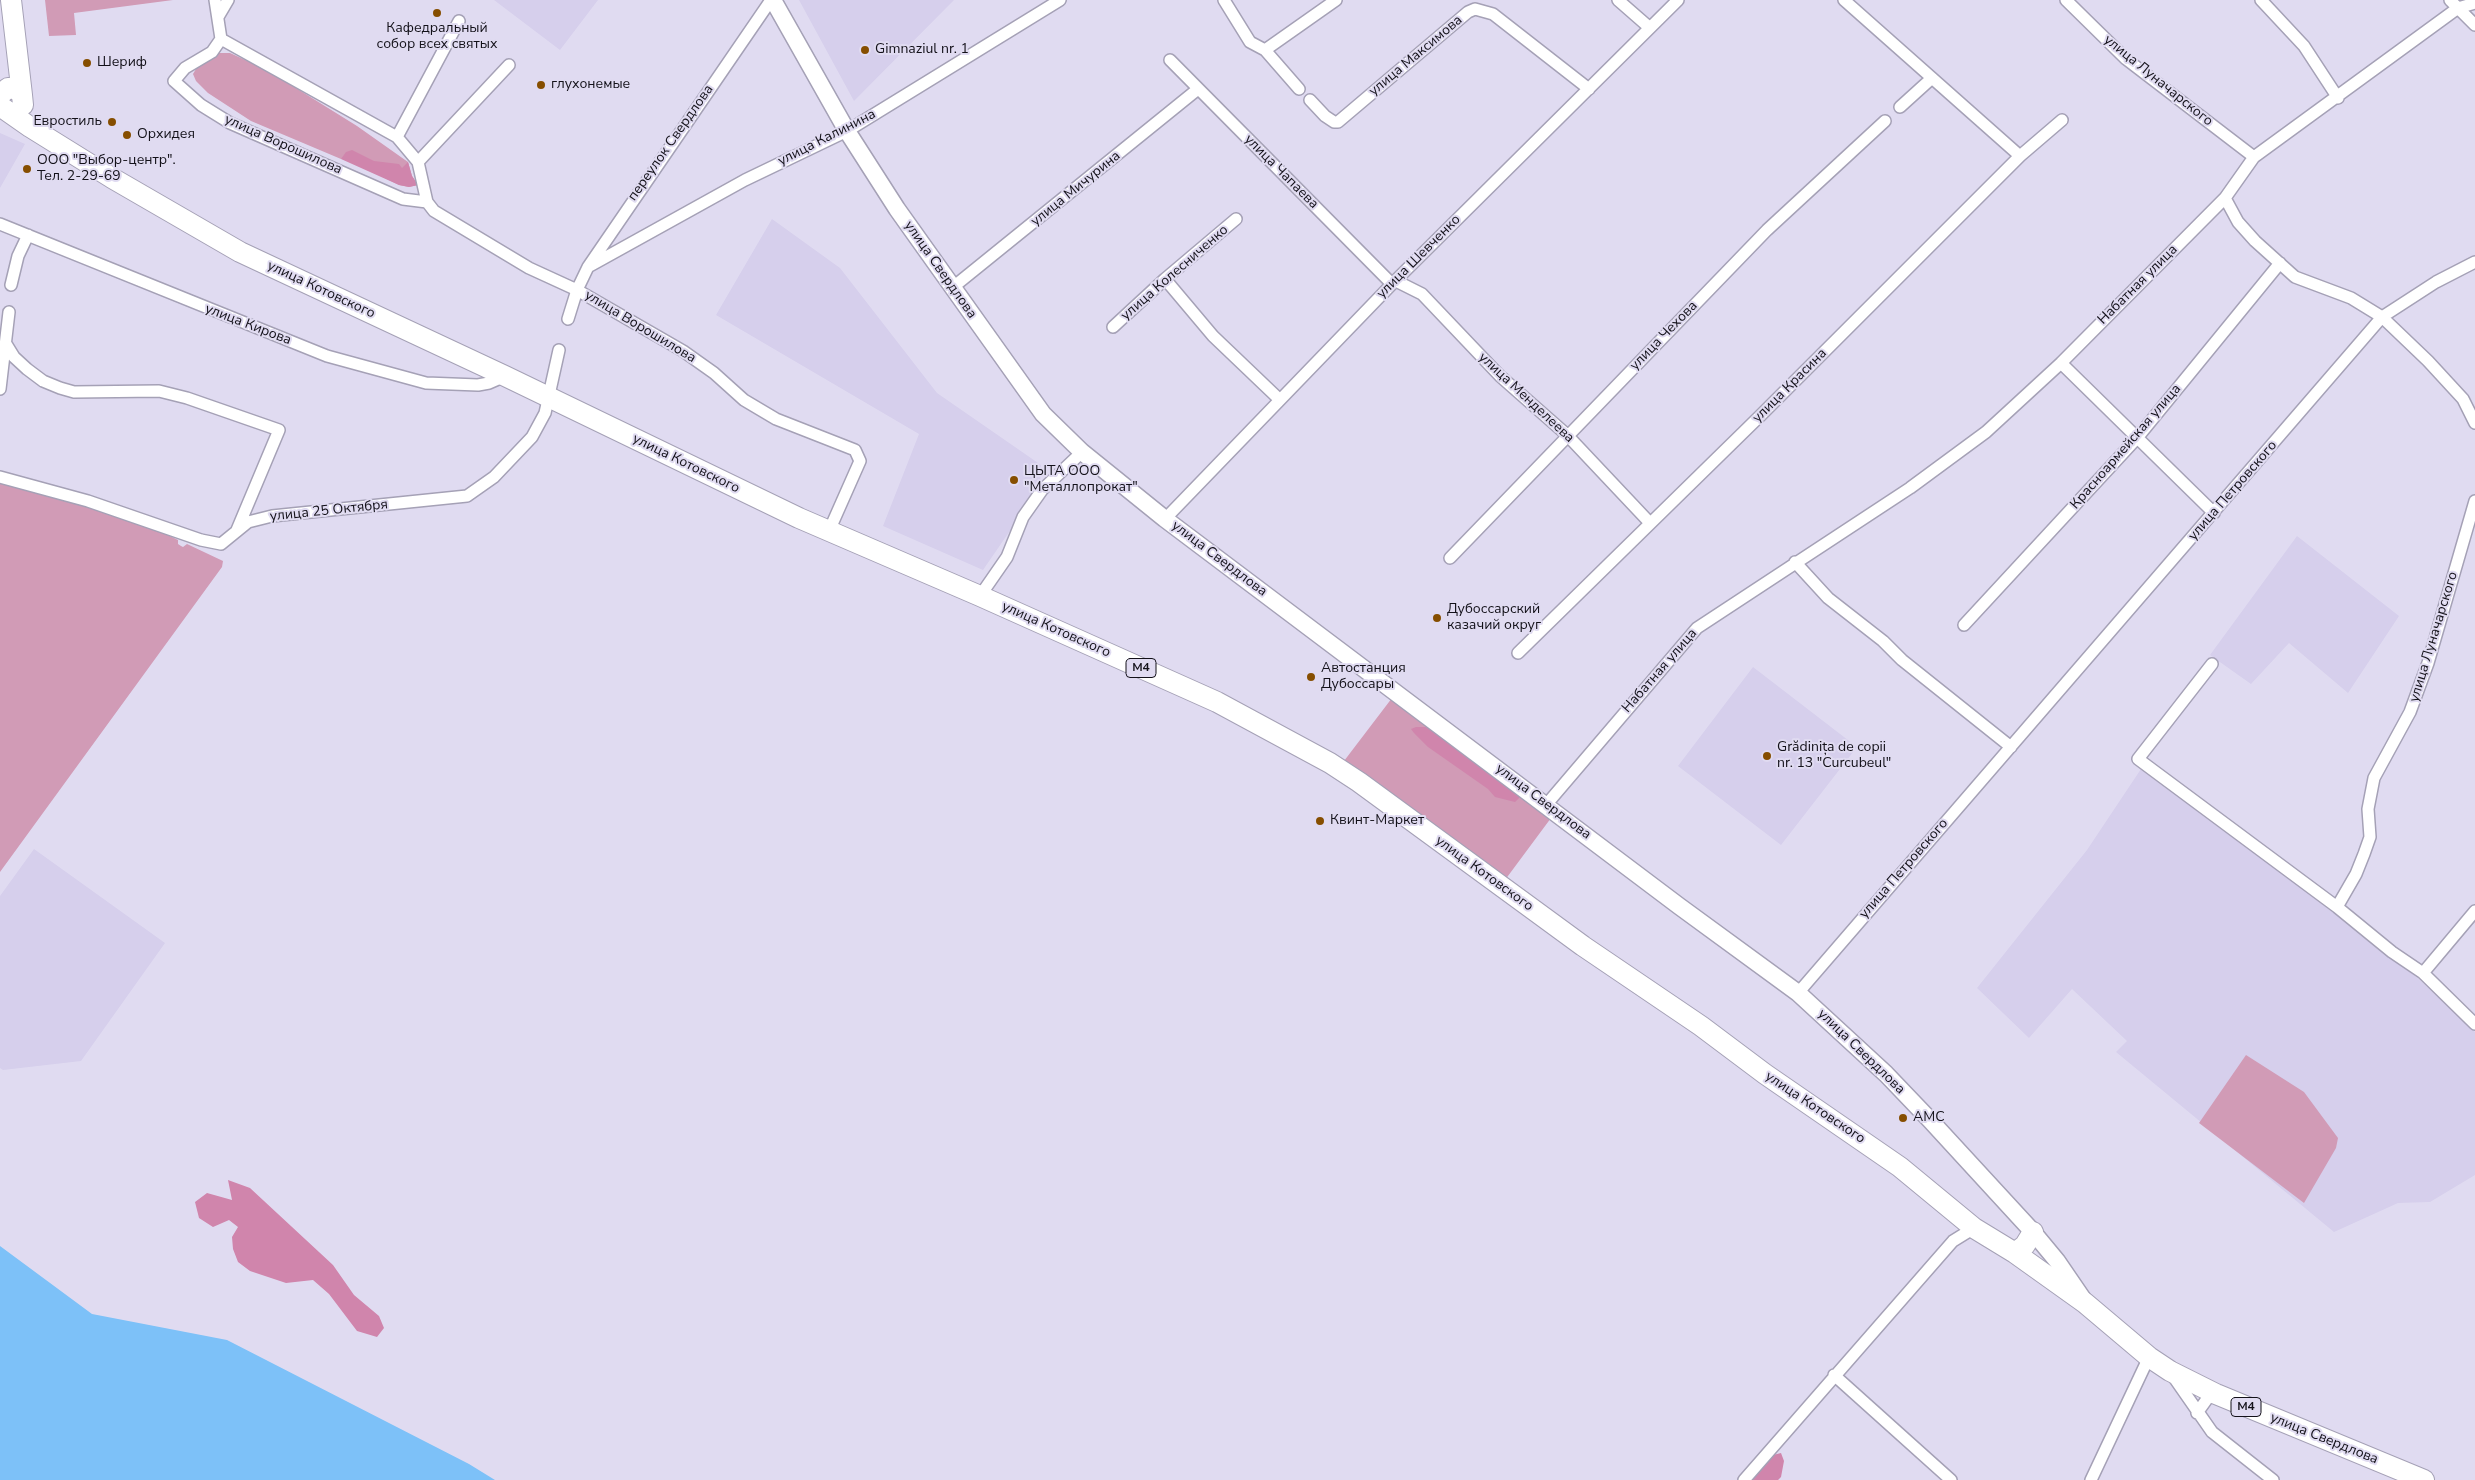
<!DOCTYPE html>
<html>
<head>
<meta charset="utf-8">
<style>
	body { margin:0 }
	canvas { display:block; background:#e0dbf1 }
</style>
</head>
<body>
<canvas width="2475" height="1480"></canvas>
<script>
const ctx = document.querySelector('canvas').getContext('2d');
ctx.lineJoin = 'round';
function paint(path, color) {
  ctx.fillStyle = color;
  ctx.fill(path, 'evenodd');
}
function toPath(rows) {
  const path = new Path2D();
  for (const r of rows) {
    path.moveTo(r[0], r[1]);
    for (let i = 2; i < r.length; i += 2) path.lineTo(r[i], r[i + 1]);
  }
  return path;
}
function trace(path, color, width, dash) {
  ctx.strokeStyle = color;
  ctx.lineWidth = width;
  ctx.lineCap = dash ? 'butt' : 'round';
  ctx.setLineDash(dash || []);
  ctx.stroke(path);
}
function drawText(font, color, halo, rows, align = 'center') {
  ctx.font = font + ' "Nunito Sans",sans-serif';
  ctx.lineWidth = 4;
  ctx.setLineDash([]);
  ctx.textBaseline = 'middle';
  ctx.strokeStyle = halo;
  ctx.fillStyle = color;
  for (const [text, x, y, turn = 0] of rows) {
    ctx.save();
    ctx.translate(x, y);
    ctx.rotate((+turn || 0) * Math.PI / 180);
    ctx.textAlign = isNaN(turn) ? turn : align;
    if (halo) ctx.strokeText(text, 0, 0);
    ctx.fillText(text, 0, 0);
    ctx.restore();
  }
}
paint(toPath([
	[494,0,598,0,560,50],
	[799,0,954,0,854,101],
	[0,133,25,144,0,188],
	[772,219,840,268,937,393,1041,465,1040,487,983,570,883,526,919,434,716,315],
	[2297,536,2399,616,2348,693,2289,643,2251,684,2210,655],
	[1753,667,1857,747,1781,845,1678,766],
	[2141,769,2278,870,2414,975,2475,1032,2475,1175,2430,1202,2398,1203,2334,1232,2116,1052,2127,1041,2072,989,2029,1038,1977,988,2087,850],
	[34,849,165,943,81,1061,3,1070,0,1068,0,896]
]), '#d6cfec');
paint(toPath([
	[45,0,173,0,74,13,76,35,49,36],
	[219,53,230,53,267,70,357,126,408,162,412,176,418,185,409,187,399,185,345,158,341,159,251,121,208,93,196,81,193,74,196,69,206,60],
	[0,481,86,504,152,527,178,540,178,544,181,546,183,547,187,544,223,561,222,567,0,872],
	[1392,698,1551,818,1505,880,1344,761],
	[2246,1055,2304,1092,2338,1138,2336,1148,2304,1203,2199,1123]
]), '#d19bb6');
paint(toPath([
	[352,150,374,161,399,164,402,168,408,162,412,176,418,185,409,187,399,185,341,159,346,152],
	[1416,727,1426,727,1516,791,1520,797,1515,802,1495,797,1488,789,1428,747,1414,733,1411,729],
	[228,1180,250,1188,333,1265,354,1295,379,1316,384,1328,377,1337,357,1331,329,1294,313,1280,286,1283,250,1271,238,1262,233,1249,232,1237,238,1227,229,1220,213,1227,199,1218,195,1202,207,1193,232,1200],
	[1781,1453,1784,1461,1781,1477,1778,1480,1751,1480,1773,1455]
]), '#d085ac');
paint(toPath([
	[0,1246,92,1314,227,1340,469,1464,495,1480,0,1480]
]), '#7dc1f8');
const street = toPath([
	[215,0,221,39],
	[1224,0,1250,42,1265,50,1299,89],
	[1618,0,1650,28],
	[1844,0,2020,156],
	[2066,0,2126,59,2254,157],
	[2261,0,2304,46,2338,98],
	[2450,0,2475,25],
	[218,17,228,0],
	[1265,50,1336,0],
	[1170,60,1392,284],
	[1310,100,1325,116,1334,122,1338,122,1468,12,1475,9,1493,14,1589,89],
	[1900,107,1932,78],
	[397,137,459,21],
	[418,162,509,65],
	[2225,198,2238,222,2255,241,2295,277,2351,298,2382,317,2428,361,2463,399,2475,423],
	[427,202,403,199,230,123,201,105,174,81,185,68,212,52,221,39,397,137,418,162,427,202,434,211,529,268,577,290,683,351,714,373,744,400,776,419,855,450,860,461,829,531],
	[0,224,327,356,426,383,478,385,489,383,505,376],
	[588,267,745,180,847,131,1060,0],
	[1165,279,1213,336,1280,400],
	[1396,281,1422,294,1500,376,1567,435,1650,523],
	[11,285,18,256,28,235],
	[952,288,1198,89],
	[568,319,577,290,588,267,771,0],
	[1113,327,1165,279,1236,219],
	[6,344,14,357,27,369,43,381,60,388,74,392,159,391,187,398,279,430,237,530],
	[2061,363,2214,513],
	[0,389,9,312],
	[0,477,88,501,201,540,221,544,248,522,272,516,467,496,494,477,532,437,545,413,559,350],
	[1165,519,1392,284,1678,0],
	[1450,558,1767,230,1885,121],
	[1795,562,1828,598,1883,641,1902,660,2011,747],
	[980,596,1007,557,1023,517,1042,490,1082,452],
	[1964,625,2137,438,2280,263],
	[1518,653,1761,415,2020,156,2062,120],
	[2212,664,2138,759,2337,907,2392,952,2423,973,2475,1024],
	[1546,805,1697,628,1910,488,1986,432,2061,363,2225,198,2254,157,2458,8,2475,3],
	[2337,907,2356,874,2364,854,2370,837,2368,809,2374,778,2410,712,2428,663,2475,501],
	[2423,973,2475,911],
	[1798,993,2382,317,2436,282,2475,262],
	[1834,1375,1951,1480],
	[2173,1376,2212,1432,2273,1480],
	[2197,1413,2207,1399,2216,1394],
	[1744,1480,1953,1241,1974,1228],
	[2091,1480,2149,1357]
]);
const secondary = toPath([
	[773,0,847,131,897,209,1043,414,1082,452,1165,519,1679,906,1798,993,1886,1074,1930,1120,2033,1232,2057,1261,2083,1299]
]);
const highway = toPath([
	[11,0,22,95],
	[0,95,8,88,16,89,22,95,23,105],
	[0,106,30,127,112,178,240,252,505,376,799,518,980,596,1217,702,1330,763,1359,782,1583,946,1701,1026,1765,1074,1900,1167,1974,1228,2015,1253,2085,1303,2149,1357,2170,1371,2216,1394,2424,1480],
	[2015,1253,2025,1245,2033,1232]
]);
trace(street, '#a5a1b6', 14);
trace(secondary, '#a5a1b6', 19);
trace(highway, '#a5a1b6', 22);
trace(street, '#fff', 11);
trace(secondary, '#fff', 16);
trace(highway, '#fff', 20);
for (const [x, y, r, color] of [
	[437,13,5,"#864e00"],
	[865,50,5,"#864e00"],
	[87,63,5,"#864e00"],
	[541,85,5,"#864e00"],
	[112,122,5,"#864e00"],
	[127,135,5,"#864e00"],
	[27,169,5,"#864e00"],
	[1014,480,5,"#864e00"],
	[1437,618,5,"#864e00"],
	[1311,677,5,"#864e00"],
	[1767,756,5,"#864e00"],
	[1320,821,5,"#864e00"],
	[1903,1118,5,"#864e00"]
]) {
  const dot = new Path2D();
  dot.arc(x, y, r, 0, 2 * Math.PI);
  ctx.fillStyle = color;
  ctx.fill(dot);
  trace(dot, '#e0dbf1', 2);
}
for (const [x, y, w] of [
	[1141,668,30],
	[2246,1407,30]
]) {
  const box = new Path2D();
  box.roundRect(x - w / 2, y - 9.5, w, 19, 4);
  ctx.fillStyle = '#e0dbf1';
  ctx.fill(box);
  trace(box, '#131119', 1);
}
drawText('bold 12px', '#131119', null, [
	["M4",1141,668],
	["M4",2246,1407]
]);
drawText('14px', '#131119', '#e0dbf1', [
	["Кафедральный",437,29,"center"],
	["собор всех святых",437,45,"center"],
	["Gimnaziul nr. 1",875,50],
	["Шериф",97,63],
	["глухонемые",551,85],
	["Евростиль",102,122,"right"],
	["Орхидея",137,135],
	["ООО \"Выбор-центр\".",37,161],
	["Тел. 2-29-69",37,177],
	["ЦЫТА ООО",1024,472],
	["\"Металлопрокат\"",1024,488],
	["Дубоссарский",1447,610],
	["казачий округ",1447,626],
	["Автостанция",1321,669],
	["Дубоссары",1321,685],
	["Grădinița de copii",1777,748],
	["nr. 13 \"Curcubeul\"",1777,764],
	["Квинт-Маркет",1330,821],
	["AMC",1913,1118]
], 'left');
drawText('14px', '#131119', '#e0dbf1', [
	["улица Максимова",1416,56,-40],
	["улица Луначарского",2158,81,39],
	["улица Калинина",827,138,-27],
	["переулок Свердлова",671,143,-55],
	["улица Ворошилова",283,145,24],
	["улица Чапаева",1281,172,45],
	["улица Мичурина",1076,189,-39],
	["улица Шевченко",1419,257,-45],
	["улица Свердлова",940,270,55],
	["улица Колесниченко",1175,273,-41],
	["Набатная улица",2138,285,-45],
	["улица Котовского",321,290,25],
	["улица Кирова",248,325,21],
	["улица Ворошилова",640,327,31],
	["улица Чехова",1664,336,-46],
	["улица Красина",1790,386,-45],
	["улица Менделеева",1526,398,43],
	["Красноармейская улица",2126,447,-49],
	["улица Котовского",686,464,26],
	["улица Петровского",2233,491,-49],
	["улица 25 Октября",329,511,-6],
	["улица Свердлова",1219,559,37],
	["улица Котовского",1056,630,24],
	["улица Луначарского",2434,637,-73],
	["Набатная улица",1660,671,-49],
	["улица Свердлова",1543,802,37],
	["улица Петровского",1904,869,-49],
	["улица Котовского",1484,874,36],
	["улица Свердлова",1861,1052,44],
	["улица Котовского",1815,1108,34],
	["улица Свердлова",2324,1439,22]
]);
</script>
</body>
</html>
